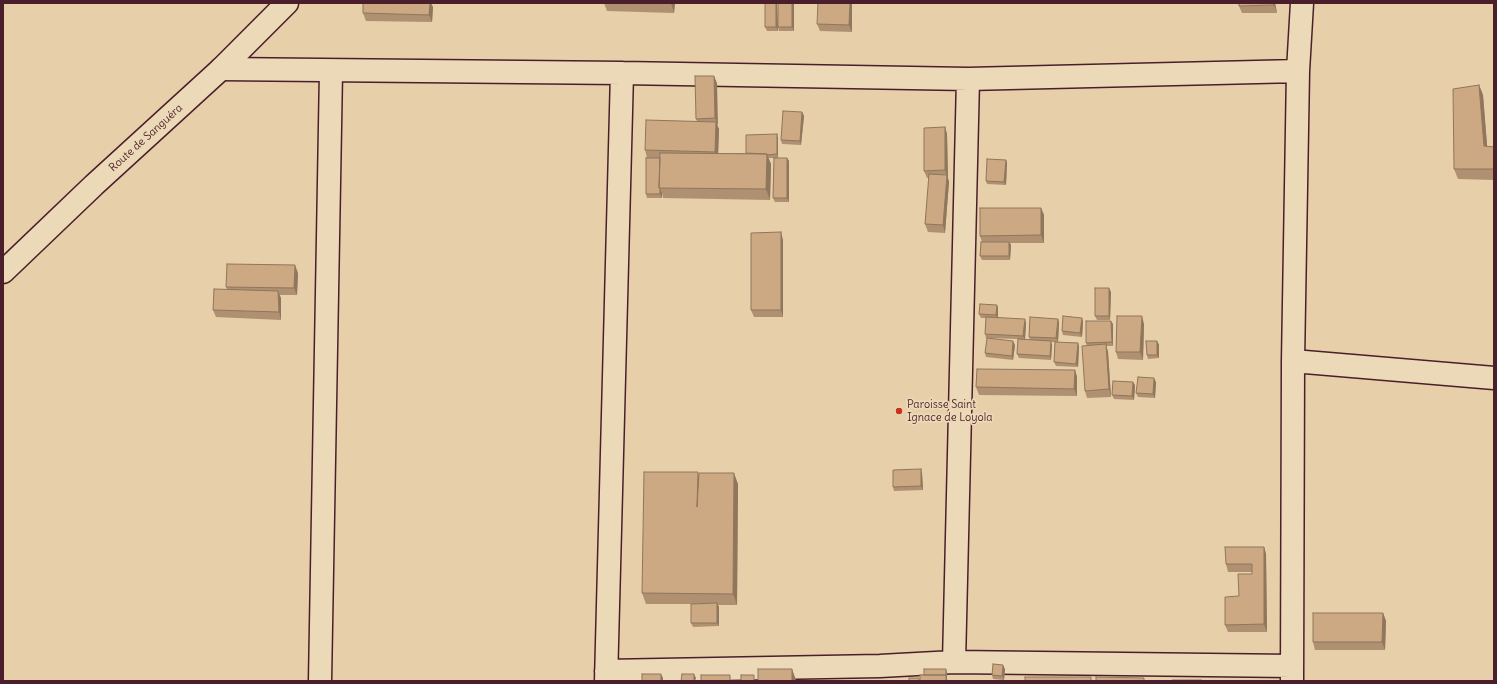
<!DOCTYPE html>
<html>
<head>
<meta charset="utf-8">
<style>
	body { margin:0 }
	#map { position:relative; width:1497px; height:684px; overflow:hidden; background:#e7cfaa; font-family:Delius,sans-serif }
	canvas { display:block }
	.frame { position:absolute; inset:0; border:4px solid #4a1f2b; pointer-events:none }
</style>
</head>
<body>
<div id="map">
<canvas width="1497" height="684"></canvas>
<div class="frame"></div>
</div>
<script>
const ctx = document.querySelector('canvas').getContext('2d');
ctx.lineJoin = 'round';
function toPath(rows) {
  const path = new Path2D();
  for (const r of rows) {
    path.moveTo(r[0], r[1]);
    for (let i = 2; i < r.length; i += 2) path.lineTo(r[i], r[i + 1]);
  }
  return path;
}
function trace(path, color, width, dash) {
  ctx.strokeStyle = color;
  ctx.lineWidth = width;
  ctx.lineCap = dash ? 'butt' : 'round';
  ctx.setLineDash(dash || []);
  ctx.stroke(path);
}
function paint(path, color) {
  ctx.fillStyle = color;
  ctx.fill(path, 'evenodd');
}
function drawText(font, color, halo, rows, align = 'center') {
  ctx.font = font + ' Delius,sans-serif';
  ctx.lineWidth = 3.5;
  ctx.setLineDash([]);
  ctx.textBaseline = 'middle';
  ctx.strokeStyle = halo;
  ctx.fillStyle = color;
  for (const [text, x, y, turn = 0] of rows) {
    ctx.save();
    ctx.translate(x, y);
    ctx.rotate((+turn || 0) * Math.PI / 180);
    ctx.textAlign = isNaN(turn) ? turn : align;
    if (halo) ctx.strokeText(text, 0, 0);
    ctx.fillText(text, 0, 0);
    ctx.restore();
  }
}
const minor = toPath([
	[221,69,622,73,968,79,1298,71],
	[1293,361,1494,378],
	[954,662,968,79],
	[606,671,880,666,954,662,1292,666],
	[1292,680,1293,361,1298,71,1302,3],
	[320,681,331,71],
	[606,681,622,73]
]);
const tertiary = toPath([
	[3,272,94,185,221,69,287,3]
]);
trace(minor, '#4a1f2b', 25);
trace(tertiary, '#4a1f2b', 25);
trace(minor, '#ecd9b7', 22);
trace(tertiary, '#ecd9b7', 22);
paint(toPath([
	[604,3,675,3,674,13,607,11],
	[765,3,777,3,778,31,767,31,765,27],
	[778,3,794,3,794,31,779,31,778,27],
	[852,3,852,32,820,31,817,24],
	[1275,3,1277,13,1242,13,1239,6],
	[433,7,432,22,366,21,363,13],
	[717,83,717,126,719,129,718,153,746,153,778,138,778,158,787,158,789,161,789,202,775,202,773,198,774,158,768,158,771,164,770,200,663,198,662,193,662,198,647,198,646,194,647,158,645,150,697,121,696,119],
	[1479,85,1483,95,1487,146,1494,147,1494,180,1458,179,1454,169],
	[802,112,804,116,801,145,782,144,781,140],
	[945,127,947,134,948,178,949,182,945,233,928,232,925,224,929,178,927,178,924,171],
	[1006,160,1007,163,1006,185,987,184,986,181],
	[1041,208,1044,215,1044,243,1010,243,1011,245,1010,260,982,260,980,256,982,242,980,236],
	[783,240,783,317,754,317,751,310],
	[298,273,297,295,279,295,281,298,281,320,216,317,213,310,227,289,226,287],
	[1111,292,1110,320,1097,320,1095,316],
	[997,305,998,308,998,318,1026,323,1025,339,1030,340,1029,337,1058,319,1059,323,1058,342,1078,343,1079,347,1078,367,1056,366,1054,362,1055,342,1051,342,1052,345,1051,360,1019,358,1017,354,1018,339,986,338,985,334,986,318,981,318,979,314],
	[1082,318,1083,322,1082,337,1063,335,1062,331],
	[1113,324,1113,346,1106,346,1108,352,1111,397,1087,398,1085,391,1087,346,1086,343],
	[1144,324,1143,360,1118,359,1116,352],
	[1157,341,1159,345,1159,358,1148,359,1147,355],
	[1015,345,1013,360,986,357,985,353],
	[1075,370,1077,377,1077,396,979,395,976,387],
	[1156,382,1155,398,1138,397,1136,393],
	[1135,385,1134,400,1114,399,1112,395],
	[698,472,698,475,738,484,737,605,718,605,719,607,719,626,693,627,691,623,691,604,646,604,642,593],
	[922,473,923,490,894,491,893,487],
	[1264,547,1266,554,1267,632,1228,632,1225,625,1239,596,1252,574,1252,572,1228,572,1226,564],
	[1383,613,1386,621,1385,650,1315,650,1313,642],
	[1005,669,1004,680,993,679,992,675]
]), '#af9071');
paint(toPath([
	[430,3,431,3,433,7,432,22,429,15],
	[671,3,675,3,674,13],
	[776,3,777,3,777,4,778,31,776,27],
	[792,3,794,3,794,31,792,27],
	[850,3,852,3,852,32,849,25],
	[1274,3,1275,3,1277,13,1274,5],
	[714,76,717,83,718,126,715,118],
	[1479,85,1483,95,1488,157,1484,146],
	[802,112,804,116,801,145,800,141],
	[716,122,719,129,718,159,715,152],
	[945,127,947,134,948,178,945,170],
	[777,134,778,138,778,158,777,154],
	[767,154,771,164,770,200,766,189],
	[787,158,789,161,789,202,787,198],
	[1006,160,1007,163,1006,185,1004,182],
	[947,175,949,182,945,233,943,225],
	[660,189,662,193,662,198,660,194],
	[1041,208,1044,215,1044,243,1041,235],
	[781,232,783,240,783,317,781,310],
	[1009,242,1011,245,1010,260,1009,256],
	[295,265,298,273,297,295,294,288],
	[1109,288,1111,292,1110,320,1109,316],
	[278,291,281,298,281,320,279,312],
	[997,305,998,308,998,319,996,315],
	[1142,316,1144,324,1143,360,1140,352],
	[1082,318,1083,322,1082,337,1080,333],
	[1025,319,1026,323,1025,340,1023,336],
	[1058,319,1059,323,1058,342,1056,338],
	[1111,321,1113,324,1113,346,1112,342],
	[1013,341,1015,345,1013,360,1012,356],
	[1051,341,1052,345,1051,360,1050,356],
	[1157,341,1159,345,1159,358,1157,355],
	[1078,343,1079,347,1078,367,1076,364],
	[1106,344,1108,352,1111,397,1109,389],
	[1075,370,1077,377,1077,396,1074,389],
	[1154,378,1156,382,1155,398,1153,394],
	[1133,382,1135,385,1134,400,1132,396],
	[921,469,922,473,923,490,921,486],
	[734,473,738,484,737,605,733,594],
	[1264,547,1266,554,1267,632,1264,624],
	[717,603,719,607,719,626,717,623],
	[1383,613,1386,621,1385,650,1382,642],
	[1003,665,1005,669,1004,680,1002,676],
	[792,669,796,680,796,681,792,681],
	[946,669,947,673,947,679,948,681,946,681],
	[661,674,663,678,663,681,661,681],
	[694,674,696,678,695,681,694,681]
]), '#8f765c');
const building = toPath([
	[363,3,430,3,429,15,363,13,363,3],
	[765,3,776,3,776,27,765,27,765,3],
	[778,3,792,3,792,27,778,27,778,3],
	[818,3,850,3,849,25,817,24,818,3],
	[1239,3,1274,3,1274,5,1239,6,1239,3],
	[695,76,714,76,715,118,696,119,695,76],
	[1479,85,1484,146,1494,147,1494,169,1454,169,1453,89,1479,85],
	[783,111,802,112,800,141,781,140,783,111],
	[646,120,716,122,715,152,645,150,646,120],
	[945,127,945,170,924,171,924,128,945,127],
	[777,134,777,154,767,155,767,154,746,153,746,135,777,134],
	[660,153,767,154,766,189,659,188,660,153],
	[646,158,660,158,659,188,660,189,660,194,646,194,646,158],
	[774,158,787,158,787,198,773,198,774,158],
	[987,159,1006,160,1004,182,986,181,987,159],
	[929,174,947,175,943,225,925,224,929,174],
	[980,208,1041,208,1041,235,980,236,980,208],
	[781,232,781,310,751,310,751,233,781,232],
	[981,242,1009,242,1009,256,980,256,981,242],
	[227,264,295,265,294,288,226,287,227,264],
	[1095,288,1109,288,1109,316,1095,316,1095,288],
	[214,289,278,291,279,312,213,310,214,289],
	[980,304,997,305,996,315,979,314,980,304],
	[1063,316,1082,318,1080,333,1062,331,1063,316],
	[1117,316,1142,316,1140,352,1116,352,1117,316],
	[986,317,1025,319,1023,336,985,334,986,317],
	[1030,317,1058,319,1056,338,1029,337,1030,317],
	[1086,321,1111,321,1112,342,1086,343,1086,321],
	[987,338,1013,341,1012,356,985,353,987,338],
	[1018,339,1051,341,1050,356,1017,354,1018,339],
	[1146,341,1157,341,1157,355,1147,355,1146,341],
	[1055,342,1078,343,1076,364,1054,362,1055,342],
	[1106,344,1109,389,1085,391,1082,346,1106,344],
	[977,369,1075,370,1074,389,976,387,977,369],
	[1138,377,1154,378,1153,394,1136,393,1138,377],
	[1113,381,1133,382,1132,396,1112,395,1113,381],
	[921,469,921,486,893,487,893,470,921,469],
	[644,472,698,472,697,507,699,473,734,473,733,594,642,593,644,472],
	[1225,547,1264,547,1264,624,1225,625,1225,597,1239,596,1238,574,1252,574,1252,564,1226,564,1225,547],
	[717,603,717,623,691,623,691,604,717,603],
	[1313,613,1383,613,1382,642,1313,642,1313,613],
	[993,664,1003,665,1002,676,992,675,993,664],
	[758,669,792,669,792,681,758,681,758,669],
	[924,669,946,669,946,675,924,675,924,669],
	[642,674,661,674,661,681,642,681,642,674],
	[682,674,694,674,694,681,681,681,682,674],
	[701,675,730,675,730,681,701,681,701,675],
	[741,675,754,675,754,681,741,681,741,675],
	[920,675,946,675,946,681,920,681,920,675],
	[1025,677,1091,677,1091,681,1025,681,1025,677],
	[1096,677,1144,678,1144,681,1096,681,1096,677],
	[909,678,919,678,919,681,909,681,909,678],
	[1173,680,1202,680,1202,681,1173,681,1173,680]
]);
paint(building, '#cca883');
trace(building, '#8f765c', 1);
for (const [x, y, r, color] of [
	[899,411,4,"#c8321e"]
]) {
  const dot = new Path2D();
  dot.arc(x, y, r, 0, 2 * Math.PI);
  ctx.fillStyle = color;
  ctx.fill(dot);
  trace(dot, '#ecd9b7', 1.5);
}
drawText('11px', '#4a1f2b', '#ecd9b7', [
	["Route de Sanguéra",146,138,-42]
]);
drawText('11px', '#4a1f2b', '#ecd9b7', [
	["Paroisse Saint",907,405],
	["Ignace de Loyola",907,418]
], 'left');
</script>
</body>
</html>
